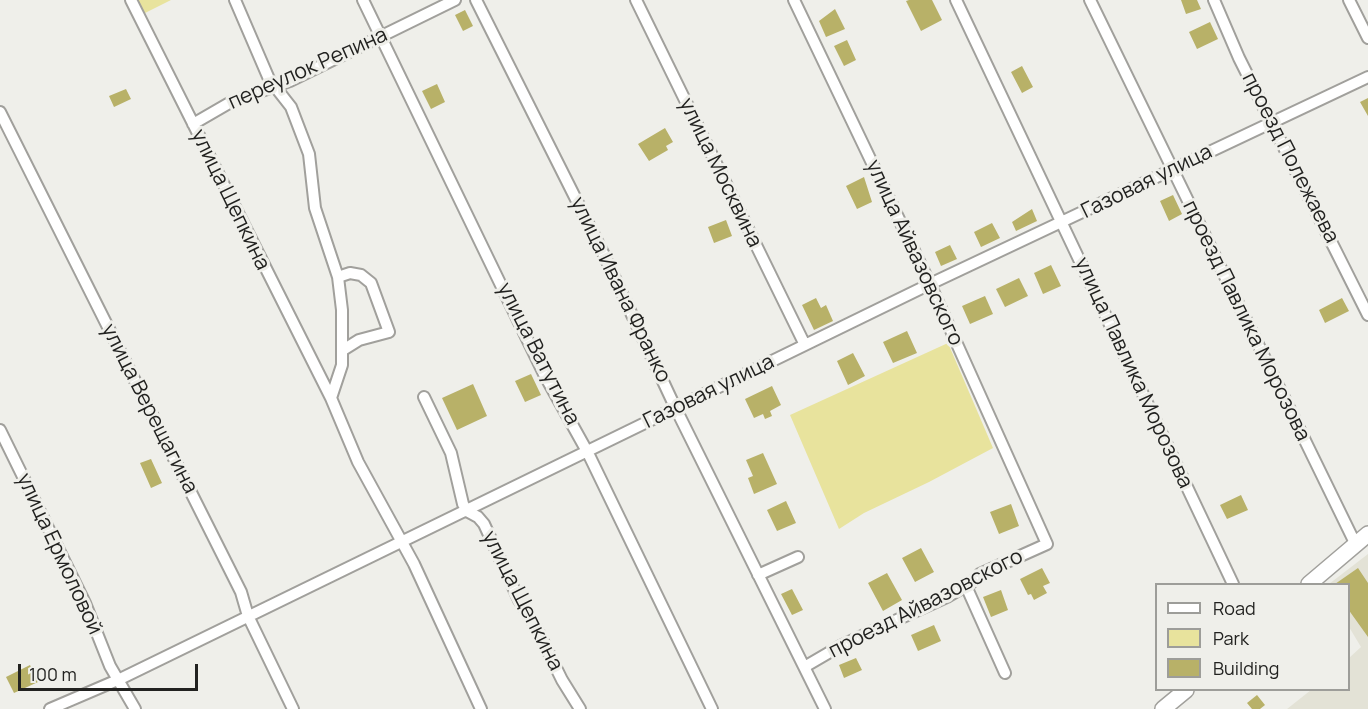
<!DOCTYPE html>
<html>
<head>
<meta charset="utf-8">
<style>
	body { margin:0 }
	#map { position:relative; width:1368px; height:709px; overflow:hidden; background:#efefea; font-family:Manrope,sans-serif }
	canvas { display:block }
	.legend { position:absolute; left:1155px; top:583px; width:195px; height:108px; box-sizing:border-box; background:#efefea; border:2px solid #9d9d99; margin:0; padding:8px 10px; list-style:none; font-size:18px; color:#222220 }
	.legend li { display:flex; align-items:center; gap:12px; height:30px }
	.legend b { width:30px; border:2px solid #9d9d99 }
	.scale { position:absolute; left:18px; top:664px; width:180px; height:27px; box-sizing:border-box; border:3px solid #222220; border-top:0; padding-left:8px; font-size:18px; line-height:21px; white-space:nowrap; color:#222220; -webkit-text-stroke:4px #efefea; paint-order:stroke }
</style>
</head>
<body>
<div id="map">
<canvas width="1368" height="709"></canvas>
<ul class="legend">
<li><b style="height:8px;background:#fff"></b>Road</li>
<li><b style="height:16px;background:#e8e39d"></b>Park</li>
<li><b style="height:16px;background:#b8b168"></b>Building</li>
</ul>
<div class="scale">100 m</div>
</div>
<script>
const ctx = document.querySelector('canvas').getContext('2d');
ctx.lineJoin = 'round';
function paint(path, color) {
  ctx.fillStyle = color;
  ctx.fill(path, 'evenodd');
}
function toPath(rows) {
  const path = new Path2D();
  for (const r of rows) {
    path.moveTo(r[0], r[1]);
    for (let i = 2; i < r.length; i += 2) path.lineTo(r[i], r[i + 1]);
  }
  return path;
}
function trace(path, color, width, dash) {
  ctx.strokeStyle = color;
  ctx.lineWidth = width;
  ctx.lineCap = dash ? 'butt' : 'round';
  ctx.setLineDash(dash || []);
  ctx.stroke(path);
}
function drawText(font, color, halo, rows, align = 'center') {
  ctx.font = font + ' Manrope,sans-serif';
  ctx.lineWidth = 6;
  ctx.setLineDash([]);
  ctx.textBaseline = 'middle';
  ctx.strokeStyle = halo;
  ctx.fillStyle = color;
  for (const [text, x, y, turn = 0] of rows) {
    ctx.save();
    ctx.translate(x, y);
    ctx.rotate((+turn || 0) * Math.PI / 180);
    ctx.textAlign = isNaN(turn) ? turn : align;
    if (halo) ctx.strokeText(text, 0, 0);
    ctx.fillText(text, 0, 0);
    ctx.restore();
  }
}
paint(toPath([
	[1368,554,1368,709,1287,709,1311,690,1348,690,1349,658,1361,647,1349,627,1348,584,1329,584]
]), '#e3e2d6');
paint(toPath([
	[136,0,171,0,143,14],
	[948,343,993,448,929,482,864,513,839,529,790,415]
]), '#e8e39d');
paint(toPath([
	[909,0,932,0,942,20,921,31,906,1],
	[1181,0,1197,0,1201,9,1186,14],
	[835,9,845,29,826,37,819,21],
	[465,10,473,26,463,31,455,15],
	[1210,22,1218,39,1197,49,1189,32],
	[847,40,856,60,844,66,834,46],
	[1022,66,1033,87,1022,93,1011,72],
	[437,84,445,102,431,109,422,91],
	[126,89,131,99,114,107,109,96],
	[1368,98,1368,116,1360,102],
	[665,128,673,142,666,146,668,150,649,161,638,144],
	[864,177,872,202,857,209,846,186],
	[1173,195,1182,214,1169,221,1160,201],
	[1032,209,1037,221,1016,231,1012,222],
	[726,220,732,236,714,243,708,227],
	[992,223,1000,238,981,247,974,232],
	[950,245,957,259,941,266,935,252],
	[1051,265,1061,286,1043,294,1034,273],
	[1019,278,1028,296,1005,307,996,289],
	[985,296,993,314,970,324,962,306],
	[816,298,821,308,826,305,833,321,814,330,802,305],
	[1342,298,1349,311,1325,323,1319,310],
	[907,331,917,353,893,363,883,342],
	[853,353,865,376,848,385,837,361],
	[531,374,541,395,525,402,515,381],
	[473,384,487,416,457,430,442,398],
	[772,386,781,405,770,411,772,416,765,419,763,414,754,418,745,399],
	[763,453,777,484,754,494,748,478,753,476,746,460],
	[151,459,162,483,151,488,140,463],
	[1241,495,1248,510,1227,519,1220,505],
	[786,501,796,523,777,531,767,510],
	[1011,504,1019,526,999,534,990,512],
	[921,548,934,572,915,582,902,558],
	[1042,568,1050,583,1043,586,1047,593,1034,600,1031,594,1028,595,1020,579],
	[1358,568,1368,583,1368,637,1348,609,1348,584,1335,584],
	[887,573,902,600,883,611,868,583],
	[792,589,803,610,792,615,781,594],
	[1001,590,1008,610,991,617,983,597],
	[934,625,941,641,918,651,911,635],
	[856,658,862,670,844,678,839,665],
	[30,665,38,682,14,693,6,677],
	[1257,695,1265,705,1260,709,1252,709,1247,703]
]), '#b8b168');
const minor = toPath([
	[131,0,331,398,358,462,414,564,481,709],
	[235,0,269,79,291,107,309,154,315,208,338,277,342,310,342,365,331,398],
	[363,0,544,374,588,453,712,709],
	[476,0,604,255,675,407,825,709],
	[636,0,805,345],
	[794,0,930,284,1047,544,980,574,971,583,947,597,842,645,806,666],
	[956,0,1233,584],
	[1090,0,1356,545],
	[1214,0,1239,58,1368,315],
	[1349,0,1368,38],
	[0,112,241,592,248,616,293,709],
	[193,124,231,102,290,81,455,0],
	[338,277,350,273,361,275,371,283,389,332,359,340,343,350],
	[424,397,451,453,463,504,467,511,478,517,484,524,519,600,536,627,562,680,580,709],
	[0,430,85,603,110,666,135,709],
	[758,575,798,557],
	[966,586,1005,673],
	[50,709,120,679,930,284,1368,77]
]);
const secondary = toPath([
	[1309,584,1368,534],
	[1163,709,1186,690]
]);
trace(minor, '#a1a09c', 14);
trace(secondary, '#a1a09c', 18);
trace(minor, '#fff', 10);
trace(secondary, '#fff', 15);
drawText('21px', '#222220', '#efefea', [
	["переулок Репина",308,69,-24],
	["проезд Полежаева",1290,158,63],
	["улица Москвина",720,173,64],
	["Газовая улица",1147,182,-26],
	["улица Щепкина",230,200,64],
	["улица Айвазовского",914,253,65],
	["улица Ивана Франко",620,290,64],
	["проезд Павлика Морозова",1246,321,64],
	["улица Ватутина",538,354,63],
	["улица Павлика Морозова",1133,373,65],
	["Газовая улица",709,392,-26],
	["улица Верещагина",149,409,63],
	["улица Ермоловой",59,554,65],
	["улица Щепкина",522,601,63],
	["проезд Айвазовского",926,604,-27]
]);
</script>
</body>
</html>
